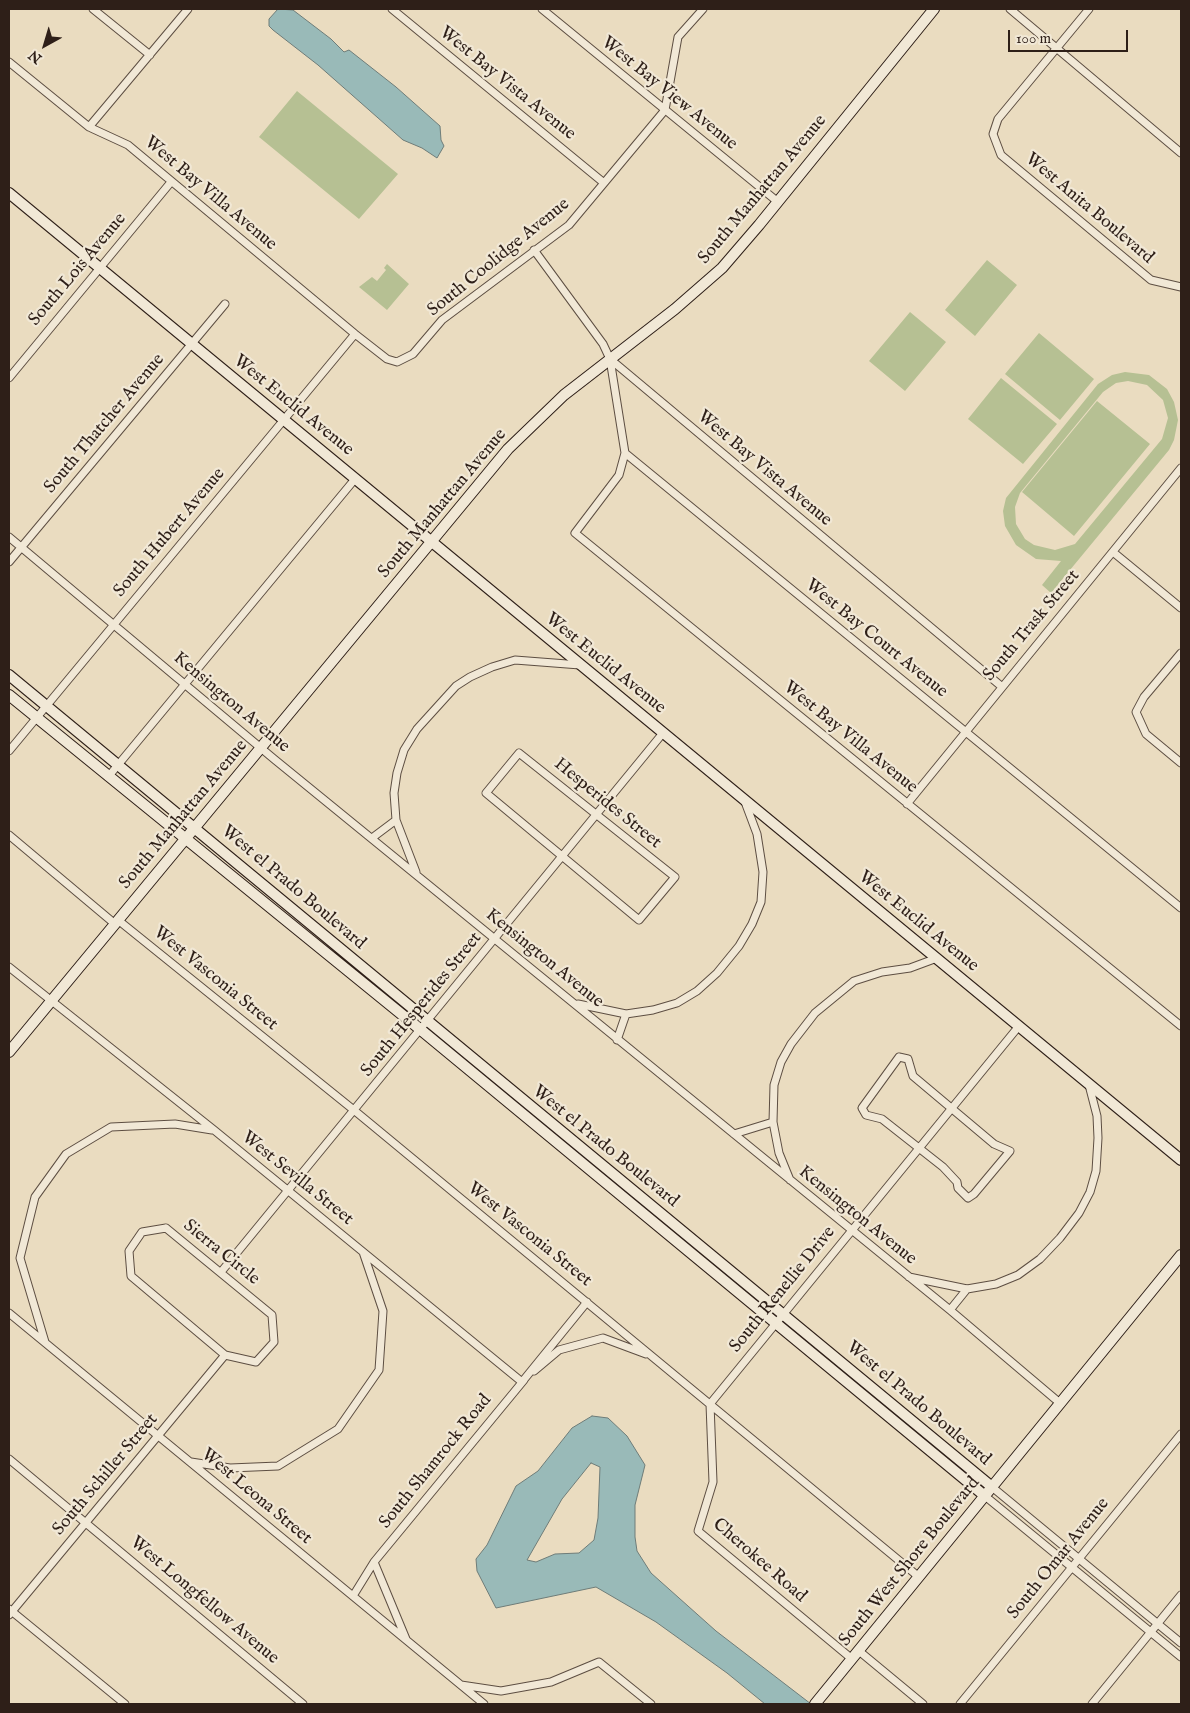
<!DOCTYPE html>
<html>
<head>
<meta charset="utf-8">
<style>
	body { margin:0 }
	#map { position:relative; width:1190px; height:1713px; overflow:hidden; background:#eadcc0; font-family:"IM FELL English",serif }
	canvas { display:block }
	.frame { position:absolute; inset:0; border:10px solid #2e1f18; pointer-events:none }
	.north { position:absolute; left:20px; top:20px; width:50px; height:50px; -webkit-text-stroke:4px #f1e8d6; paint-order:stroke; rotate:219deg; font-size:14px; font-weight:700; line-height:20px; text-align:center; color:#2e1f18 }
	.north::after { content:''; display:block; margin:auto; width:18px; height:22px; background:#2e1f18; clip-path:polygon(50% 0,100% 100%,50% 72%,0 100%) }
	.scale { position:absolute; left:1008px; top:30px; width:120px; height:22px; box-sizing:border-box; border:2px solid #2e1f18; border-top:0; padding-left:6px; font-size:15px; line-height:18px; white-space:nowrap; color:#2e1f18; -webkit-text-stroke:4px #f1e8d6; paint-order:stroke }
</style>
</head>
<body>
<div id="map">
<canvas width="1190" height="1713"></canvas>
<div class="frame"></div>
<div class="north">N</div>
<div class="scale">100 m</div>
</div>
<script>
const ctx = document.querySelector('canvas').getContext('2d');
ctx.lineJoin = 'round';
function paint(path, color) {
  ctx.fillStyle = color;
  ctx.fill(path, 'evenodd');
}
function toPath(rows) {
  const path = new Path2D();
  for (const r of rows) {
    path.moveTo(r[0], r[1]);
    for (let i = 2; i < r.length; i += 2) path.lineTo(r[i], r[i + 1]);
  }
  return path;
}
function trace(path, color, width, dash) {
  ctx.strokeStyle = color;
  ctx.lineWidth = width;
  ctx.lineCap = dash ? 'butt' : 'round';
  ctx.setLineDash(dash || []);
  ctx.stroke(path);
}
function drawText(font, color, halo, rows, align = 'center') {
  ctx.font = font + ' "IM FELL English",serif';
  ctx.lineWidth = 4.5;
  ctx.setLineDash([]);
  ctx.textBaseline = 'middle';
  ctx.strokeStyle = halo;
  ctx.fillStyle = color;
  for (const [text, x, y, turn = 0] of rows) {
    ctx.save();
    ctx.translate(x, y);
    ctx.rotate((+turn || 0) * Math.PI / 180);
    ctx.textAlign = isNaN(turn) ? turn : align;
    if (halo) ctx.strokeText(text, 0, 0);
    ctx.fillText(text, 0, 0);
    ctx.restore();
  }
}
paint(toPath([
	[297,91,398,174,359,219,259,137],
	[987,260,1017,285,975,336,945,310],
	[387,264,409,284,387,310,359,287,372,277,377,281,386,270,384,268],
	[910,312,946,342,905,391,869,361],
	[1039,333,1094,379,1060,420,1005,374],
	[1125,372,1149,375,1167,389,1174,402,1178,420,1174,440,1169,450,1051,593,1042,585,1061,561,1036,559,1016,545,1005,526,1003,511,1006,498,1098,384,1112,375],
	[1128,381,1147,385,1163,400,1168,418,1162,439,1075,544,1055,550,1034,545,1025,539,1016,524,1015,507,1020,493,1103,392,1116,383],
	[1001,378,1057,424,1023,464,968,419],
	[1097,401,1150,444,1074,536,1022,492]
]), '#b6c093');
const water = toPath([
	[278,9,293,10,331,39,344,52,349,50,396,87,440,126,441,140,444,146,437,158,422,148,403,140,318,65,273,30,269,26,269,19,278,9],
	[592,1416,608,1418,627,1436,645,1465,635,1505,635,1537,637,1551,651,1573,716,1631,811,1704,765,1704,727,1673,656,1622,596,1587,496,1608,477,1571,476,1559,487,1545,516,1486,538,1471,572,1428,592,1416],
	[591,1463,600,1467,598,1518,594,1540,579,1553,555,1554,536,1562,527,1560,562,1499,591,1463]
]);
paint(water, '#99bab8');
trace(water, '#6e7c78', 1);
const street = toPath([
	[93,9,150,55],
	[392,9,604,183],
	[542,9,778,202],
	[1010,9,1181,153],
	[1089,9,998,119,993,134,1001,155,1151,280,1181,287],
	[9,62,89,127,128,145,355,334,387,359,397,362,413,354,442,320,569,225,665,110,678,37,703,9],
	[89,127,188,9],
	[534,250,603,344,610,359,1001,686],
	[610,359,625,453,1181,908],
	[9,378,171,182],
	[625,453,619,475,575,533,1181,1026],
	[9,537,274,759,950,1310,1061,1404],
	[1113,552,1181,608],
	[9,562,225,304],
	[1181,653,1144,697,1136,712,1146,734,1181,763],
	[9,751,355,334],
	[519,753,675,877,639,920,486,793,519,753],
	[108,777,355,479],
	[907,804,1181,468],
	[9,835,115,924],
	[372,838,396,820],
	[416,872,396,820,394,793,397,773,404,750,417,729,456,686,470,677,492,667,515,660,580,665],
	[118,920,355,1111,919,1577],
	[9,967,214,1130,522,1382,587,1302],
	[578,1004,626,1014,653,1010,677,1003,697,991,717,973,739,946,752,924,761,902,763,872,757,834,745,802],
	[617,1040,626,1014],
	[899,1057,908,1059,913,1076,994,1144,1010,1151,974,1194,968,1198,958,1188,957,1182,943,1167,882,1119,866,1115,862,1108,899,1057],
	[734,1134,773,1122],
	[790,1180,779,1153,773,1122,774,1085,781,1062,791,1044,815,1013,854,981,882,972,910,968,937,958],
	[166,1228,272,1315,274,1342,256,1362,225,1355,131,1276,129,1251,142,1232,166,1228],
	[221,1272,663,733],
	[909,1277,967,1289,996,1284,1018,1275,1040,1259,1060,1238,1079,1213,1090,1192,1096,1171,1098,1138,1097,1116,1089,1085],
	[950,1310,967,1289],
	[9,1313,484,1704],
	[45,1342,20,1258,35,1197,66,1154,111,1127,175,1124,212,1130],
	[534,1371,559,1350,603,1338,646,1354],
	[9,1459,303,1704],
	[191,1462,230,1468,278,1466,338,1429,379,1370,383,1311,363,1252],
	[992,1487,1181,1643],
	[985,1496,1181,1657],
	[353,1596,374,1562],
	[9,1609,125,1704],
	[9,1615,225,1355],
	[406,1639,374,1562,524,1380],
	[859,1651,923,1704],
	[852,1659,698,1531,713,1482,710,1404,1019,1026],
	[461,1685,501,1691,551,1682,599,1662,651,1704],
	[960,1704,1181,1434],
	[1092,1704,1181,1595]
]);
const secondary = toPath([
	[9,193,1181,1160],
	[9,675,992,1487],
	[9,695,421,1030,985,1496],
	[9,1052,508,449,564,395,675,309,722,268,759,225,934,9],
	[815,1704,1181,1255]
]);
trace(street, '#5d4e42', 9);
trace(secondary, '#2e1f18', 12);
trace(street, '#f1e8d6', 7);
trace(secondary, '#f1e8d6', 10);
drawText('18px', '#2e1f18', '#f1e8d6', [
	["West Bay Vista Avenue",507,84,39],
	["West Bay View Avenue",669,94,39],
	["South Manhattan Avenue",763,190,-50],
	["West Bay Villa Avenue",210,194,40],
	["West Anita Boulevard",1089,209,40],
	["South Coolidge Avenue",499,258,-39],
	["South Lois Avenue",78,270,-50],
	["West Euclid Avenue",293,406,39],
	["South Thatcher Avenue",105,424,-50],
	["West Bay Vista Avenue",764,469,40],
	["South Manhattan Avenue",443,504,-50],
	["South Hubert Avenue",170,533,-50],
	["South Trask Street",1032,626,-50],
	["West Bay Court Avenue",876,639,39],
	["West Euclid Avenue",605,664,39],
	["Kensington Avenue",231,703,40],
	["West Bay Villa Avenue",850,738,39],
	["Hesperides Street",607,804,39],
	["South Manhattan Avenue",184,815,-50],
	["West el Prado Boulevard",293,888,40],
	["West Euclid Avenue",918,922,39],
	["Kensington Avenue",544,959,39],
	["West Vasconia Street",215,979,39],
	["South Hesperides Street",422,1005,-51],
	["West el Prado Boulevard",605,1147,39],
	["West Sevilla Street",297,1179,39],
	["Kensington Avenue",857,1216,39],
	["West Vasconia Street",529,1235,39],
	["Sierra Circle",221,1253,39],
	["South Renellie Drive",783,1290,-51],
	["West el Prado Boulevard",918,1404,40],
	["South Shamrock Road",436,1462,-51],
	["South Schiller Street",106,1475,-50],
	["West Leona Street",256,1497,40],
	["South Omar Avenue",1059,1559,-51],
	["Cherokee Road",759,1561,41],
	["South West Shore Boulevard",910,1562,-51],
	["West Longfellow Avenue",204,1601,40]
]);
</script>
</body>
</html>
